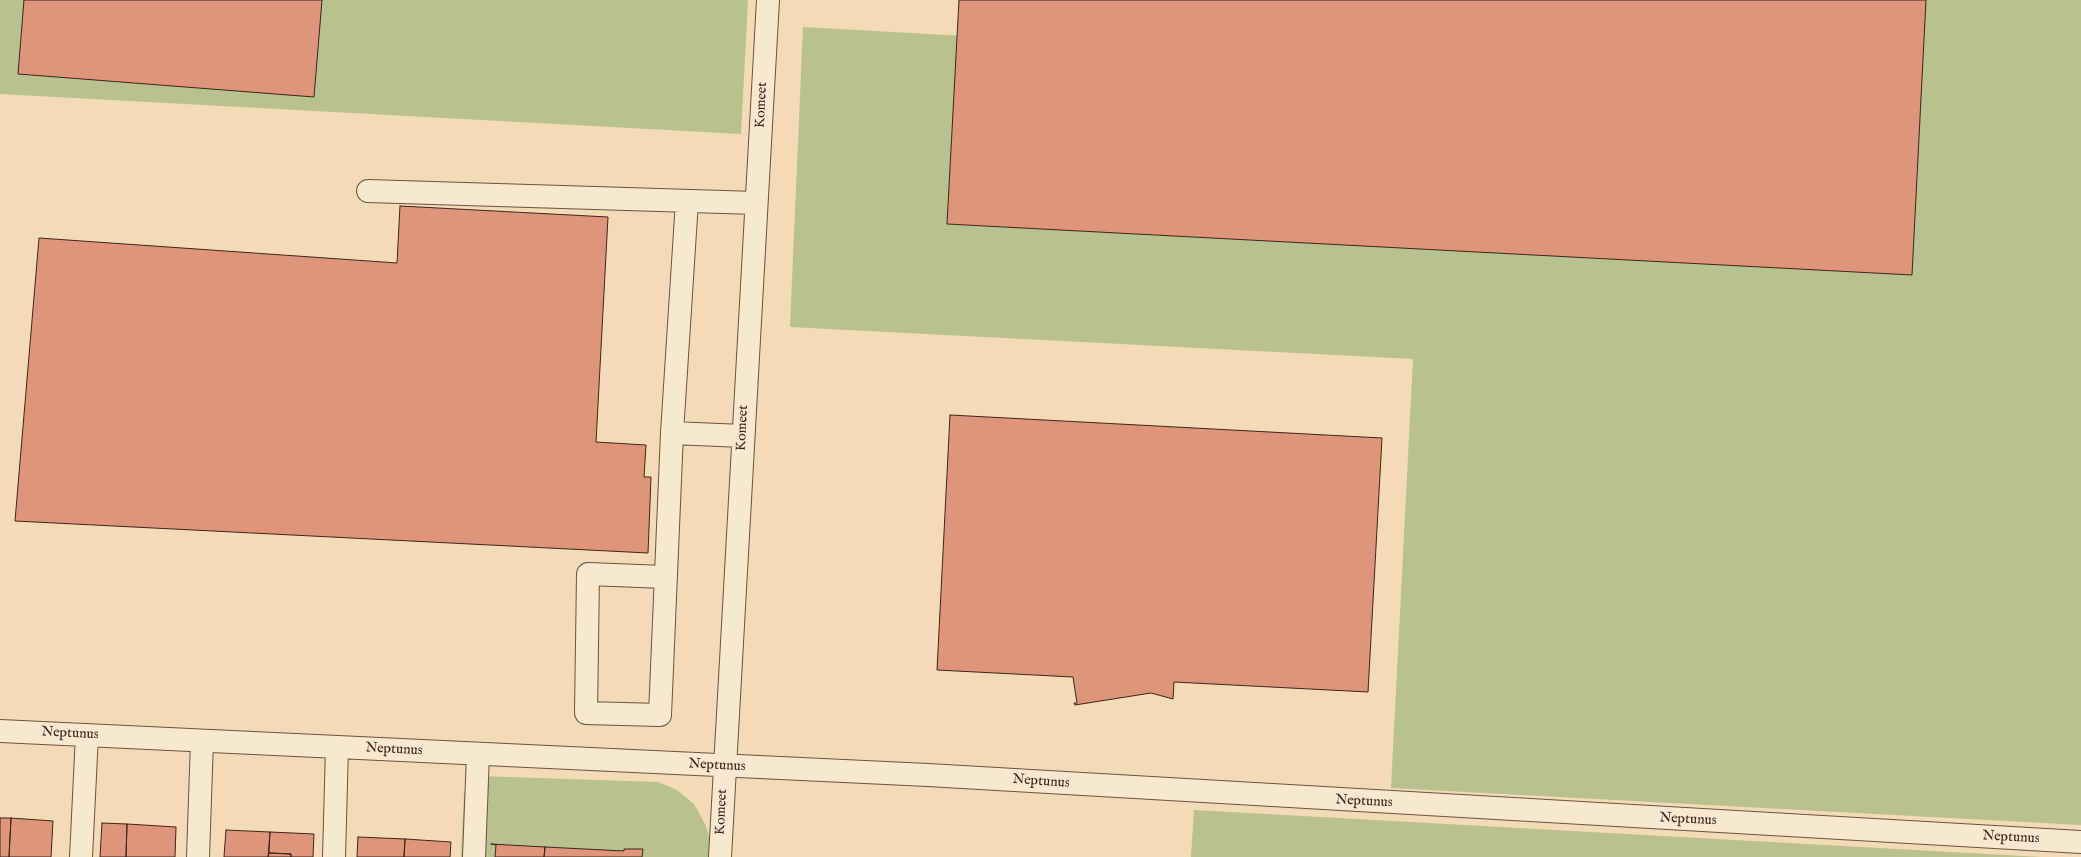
<!DOCTYPE html>
<html>
<head>
<meta charset="utf-8">
<style>
	body { margin:0 }
	canvas { display:block; background:#f2dbb6 }
</style>
</head>
<body>
<canvas width="2081" height="857"></canvas>
<script>
const ctx = document.querySelector('canvas').getContext('2d');
ctx.lineJoin = 'round';
function paint(path, color) {
  ctx.fillStyle = color;
  ctx.fill(path, 'evenodd');
}
function toPath(rows) {
  const path = new Path2D();
  for (const r of rows) {
    path.moveTo(r[0], r[1]);
    for (let i = 2; i < r.length; i += 2) path.lineTo(r[i], r[i + 1]);
  }
  return path;
}
function trace(path, color, width, dash) {
  ctx.strokeStyle = color;
  ctx.lineWidth = width;
  ctx.lineCap = dash ? 'butt' : 'round';
  ctx.setLineDash(dash || []);
  ctx.stroke(path);
}
function drawText(font, color, halo, rows, align = 'center') {
  ctx.font = font + ' "IM FELL English",serif';
  ctx.lineWidth = 4;
  ctx.setLineDash([]);
  ctx.textBaseline = 'middle';
  ctx.strokeStyle = halo;
  ctx.fillStyle = color;
  for (const [text, x, y, turn = 0] of rows) {
    ctx.save();
    ctx.translate(x, y);
    ctx.rotate((+turn || 0) * Math.PI / 180);
    ctx.textAlign = isNaN(turn) ? turn : align;
    if (halo) ctx.strokeText(text, 0, 0);
    ctx.fillText(text, 0, 0);
    ctx.restore();
  }
}
paint(toPath([
	[0,0,748,0,741,134,0,94],
	[1779,0,2081,0,2081,825,1391,788,1413,359,790,327,803,27,1774,81],
	[479,776,658,782,677,790,694,804,705,824,711,841,711,857,461,857,464,793,470,782],
	[1194,810,2041,857,1191,857]
]), '#b8c190');
const building = toPath([
	[24,0,322,0,314,97,18,74,24,0],
	[959,0,1926,0,1912,275,947,224,959,0],
	[400,206,608,217,596,442,646,445,644,477,651,477,648,553,15,521,39,238,397,263,400,206],
	[950,415,1382,438,1368,692,1174,682,1173,699,1151,693,1075,705,1074,703,1077,703,1073,677,937,670,950,415],
	[0,818,11,818,9,857,0,857,0,818],
	[11,818,53,821,51,857,9,857,11,818],
	[102,823,127,824,126,857,100,857,102,823],
	[127,824,176,827,175,857,126,857,127,824],
	[226,830,270,832,268,857,224,857,226,830],
	[270,832,314,834,313,857,291,857,291,854,269,853,270,832],
	[358,837,405,839,404,857,357,857,358,837],
	[405,839,451,842,450,857,404,857,405,839],
	[491,844,545,847,544,857,495,857,496,845,491,844],
	[545,847,624,851,624,849,643,849,642,857,544,857,545,847],
	[269,853,291,854,291,857,268,857,269,853]
]);
paint(building, '#df957a');
trace(building, '#3e251b', 1);
const minor = toPath([
	[368,191,756,203],
	[672,433,687,201],
	[665,577,588,574,586,713,660,715,672,433,743,436],
	[0,731,928,775,2081,842],
	[81,857,87,735],
	[198,857,202,741],
	[334,857,337,747],
	[474,857,478,754],
	[720,857,768,0]
]);
trace(minor, '#6b5242', 24);
trace(minor, '#f7e8d0', 22);
drawText('14px', '#3e251b', '#f7e8d0', [
	["Komeet",762,105,-87],
	["Komeet",743,428,-87],
	["Neptunus",70,734,3],
	["Neptunus",394,750,3],
	["Neptunus",717,766,3],
	["Neptunus",1041,782,4],
	["Neptunus",1364,802,3],
	["Komeet",722,812,-87],
	["Neptunus",1688,820,3],
	["Neptunus",2011,838,3]
]);
</script>
</body>
</html>
